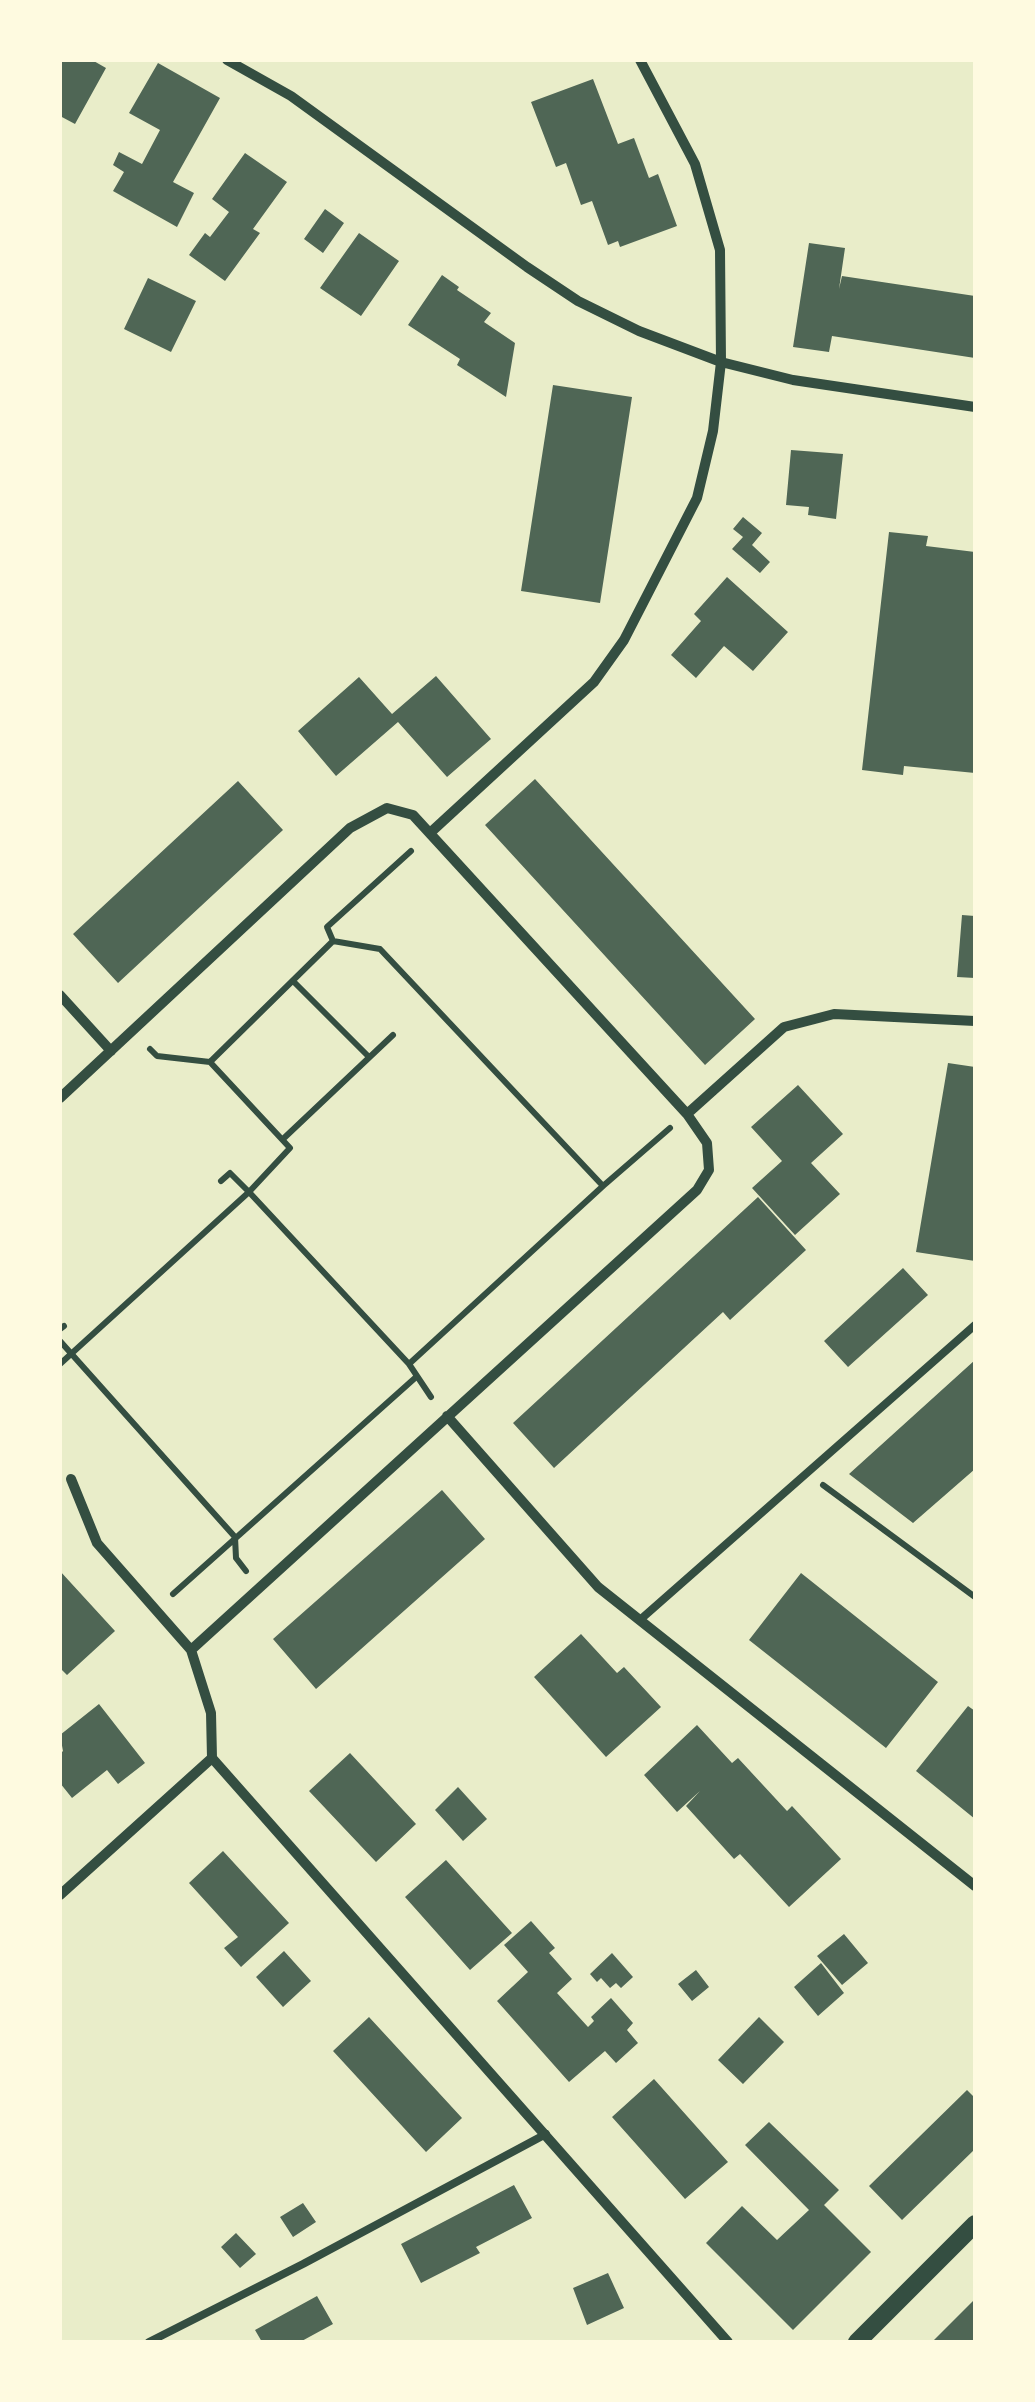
<!DOCTYPE html>
<html>
<head>
<meta charset="utf-8">
<style>
	body { margin:0 }
	#map { position:relative; width:1035px; height:2402px; overflow:hidden; background:#e9edc9; font-family:Overpass,sans-serif }
	canvas { display:block }
	.frame { position:absolute; inset:0; border:62px solid #fefae0; pointer-events:none }
</style>
</head>
<body>
<div id="map">
<canvas width="1035" height="2402"></canvas>
<div class="frame"></div>
</div>
<script>
const ctx = document.querySelector('canvas').getContext('2d');
ctx.lineJoin = 'round';
function paint(path, color) {
  ctx.fillStyle = color;
  ctx.fill(path, 'evenodd');
}
function toPath(rows) {
  const path = new Path2D();
  for (const r of rows) {
    path.moveTo(r[0], r[1]);
    for (let i = 2; i < r.length; i += 2) path.lineTo(r[i], r[i + 1]);
  }
  return path;
}
function trace(path, color, width, dash) {
  ctx.strokeStyle = color;
  ctx.lineWidth = width;
  ctx.lineCap = dash ? 'butt' : 'round';
  ctx.setLineDash(dash || []);
  ctx.stroke(path);
}
paint(toPath([
	[60,60,92,60,106,68,75,124,60,116],
	[158,63,220,98,173,182,194,193,177,227,113,191,124,172,113,165,119,152,142,164,160,130,129,113],
	[593,79,618,144,634,138,649,178,658,174,677,226,620,247,618,241,608,245,592,201,581,205,566,163,556,167,531,102],
	[245,153,287,182,253,229,260,233,225,281,189,255,205,233,210,237,229,212,212,199],
	[325,209,344,223,323,253,304,239],
	[359,233,399,261,361,316,320,288],
	[809,243,845,248,839,289,842,276,975,296,975,358,832,336,829,352,793,347],
	[442,275,459,287,457,290,491,313,484,322,515,343,506,397,457,365,460,359,408,325],
	[148,278,196,301,171,352,124,329],
	[553,385,632,397,600,603,521,591],
	[791,450,843,454,836,519,808,515,809,507,786,505],
	[743,517,762,533,752,545,770,562,760,573,732,549,743,537,733,529],
	[889,532,928,536,926,546,975,552,975,773,904,766,903,775,862,770],
	[727,577,788,632,753,671,724,646,696,678,671,655,701,621,694,614],
	[436,676,491,739,447,777,398,722,336,776,298,731,359,677,392,714],
	[535,779,755,1019,705,1065,485,825],
	[238,781,283,830,118,983,73,934],
	[962,915,975,916,975,978,957,977],
	[948,1063,975,1067,975,1261,916,1252],
	[798,1085,843,1134,811,1163,840,1194,795,1235,752,1188,782,1161,751,1127],
	[758,1197,806,1250,730,1320,723,1312,554,1468,513,1423],
	[903,1268,928,1295,848,1367,824,1341],
	[975,1360,975,1469,913,1523,849,1474],
	[442,1490,485,1539,316,1689,273,1639],
	[60,1571,115,1631,67,1675,60,1668],
	[801,1573,938,1682,886,1748,749,1640],
	[581,1634,617,1673,624,1667,661,1707,606,1757,534,1677],
	[99,1704,145,1763,118,1784,107,1770,72,1798,60,1783,60,1754,63,1751,60,1735],
	[968,1706,975,1711,975,1819,916,1771],
	[697,1725,732,1763,738,1758,787,1811,792,1806,841,1859,789,1907,740,1854,734,1859,686,1806,700,1791,677,1812,644,1775],
	[350,1753,416,1824,376,1862,309,1791],
	[458,1787,487,1819,463,1841,435,1810],
	[223,1851,289,1923,241,1967,224,1948,238,1937,189,1883],
	[446,1860,512,1933,470,1970,405,1897],
	[531,1921,555,1948,549,1953,572,1979,557,1993,588,2027,594,2021,591,2017,611,1998,633,2023,627,2030,638,2043,616,2063,605,2051,569,2082,497,2001,528,1972,504,1945],
	[844,1934,868,1963,842,1985,817,1956],
	[284,1951,311,1981,283,2007,256,1977],
	[612,1953,633,1977,621,1988,616,1983,610,1988,601,1978,597,1982,590,1974],
	[821,1963,844,1993,818,2016,794,1987],
	[696,1970,709,1987,692,2001,678,1984],
	[369,2017,462,2118,426,2152,333,2051],
	[759,2017,784,2042,743,2084,718,2060],
	[654,2079,728,2162,685,2199,612,2117],
	[967,2090,975,2098,975,2149,902,2220,869,2186],
	[769,2122,839,2190,824,2205,871,2252,793,2330,706,2243,742,2206,777,2240,809,2210,745,2145],
	[514,2185,532,2218,476,2247,480,2253,421,2283,401,2244],
	[303,2203,316,2222,293,2237,280,2217],
	[236,2233,256,2254,240,2268,221,2247],
	[608,2273,624,2308,587,2325,573,2288],
	[317,2296,333,2324,300,2342,262,2342,255,2330],
	[975,2299,975,2342,932,2342]
]), '#4f6655');
trace(toPath([
	[333,941,327,927,411,851],
	[293,981,369,1057],
	[150,1049,157,1056,210,1062],
	[283,1139,393,1035],
	[221,1181,230,1173,249,1192,409,1364,431,1397],
	[603,1186,670,1128],
	[60,1329,64,1326],
	[60,1341,235,1537,236,1558,246,1571],
	[60,1364,249,1192,290,1148,210,1062,333,941,380,949,603,1186,409,1364],
	[823,1485,975,1597],
	[173,1594,415,1378]
]), '#344e41', 6);
trace(toPath([
	[641,1619,975,1325],
	[149,2342,303,2264,546,2134]
]), '#344e41', 8);
trace(toPath([
	[227,60,291,96,527,267,578,301,639,331,721,362,793,380,975,407],
	[430,833,594,682,624,640,697,498,713,431,721,362,720,250,695,164,640,60],
	[60,995,111,1051],
	[60,1098,350,828,387,808,413,815,687,1114,707,1143,709,1170,697,1190,191,1650],
	[687,1114,784,1027,834,1014,975,1021],
	[447,1416,598,1587,975,1886],
	[71,1479,97,1543,191,1650,211,1713,212,1758,728,2342],
	[60,1895,212,1758]
]), '#344e41', 10);
trace(toPath([
	[857,2342,975,2224]
]), '#344e41', 18);
</script>
</body>
</html>
